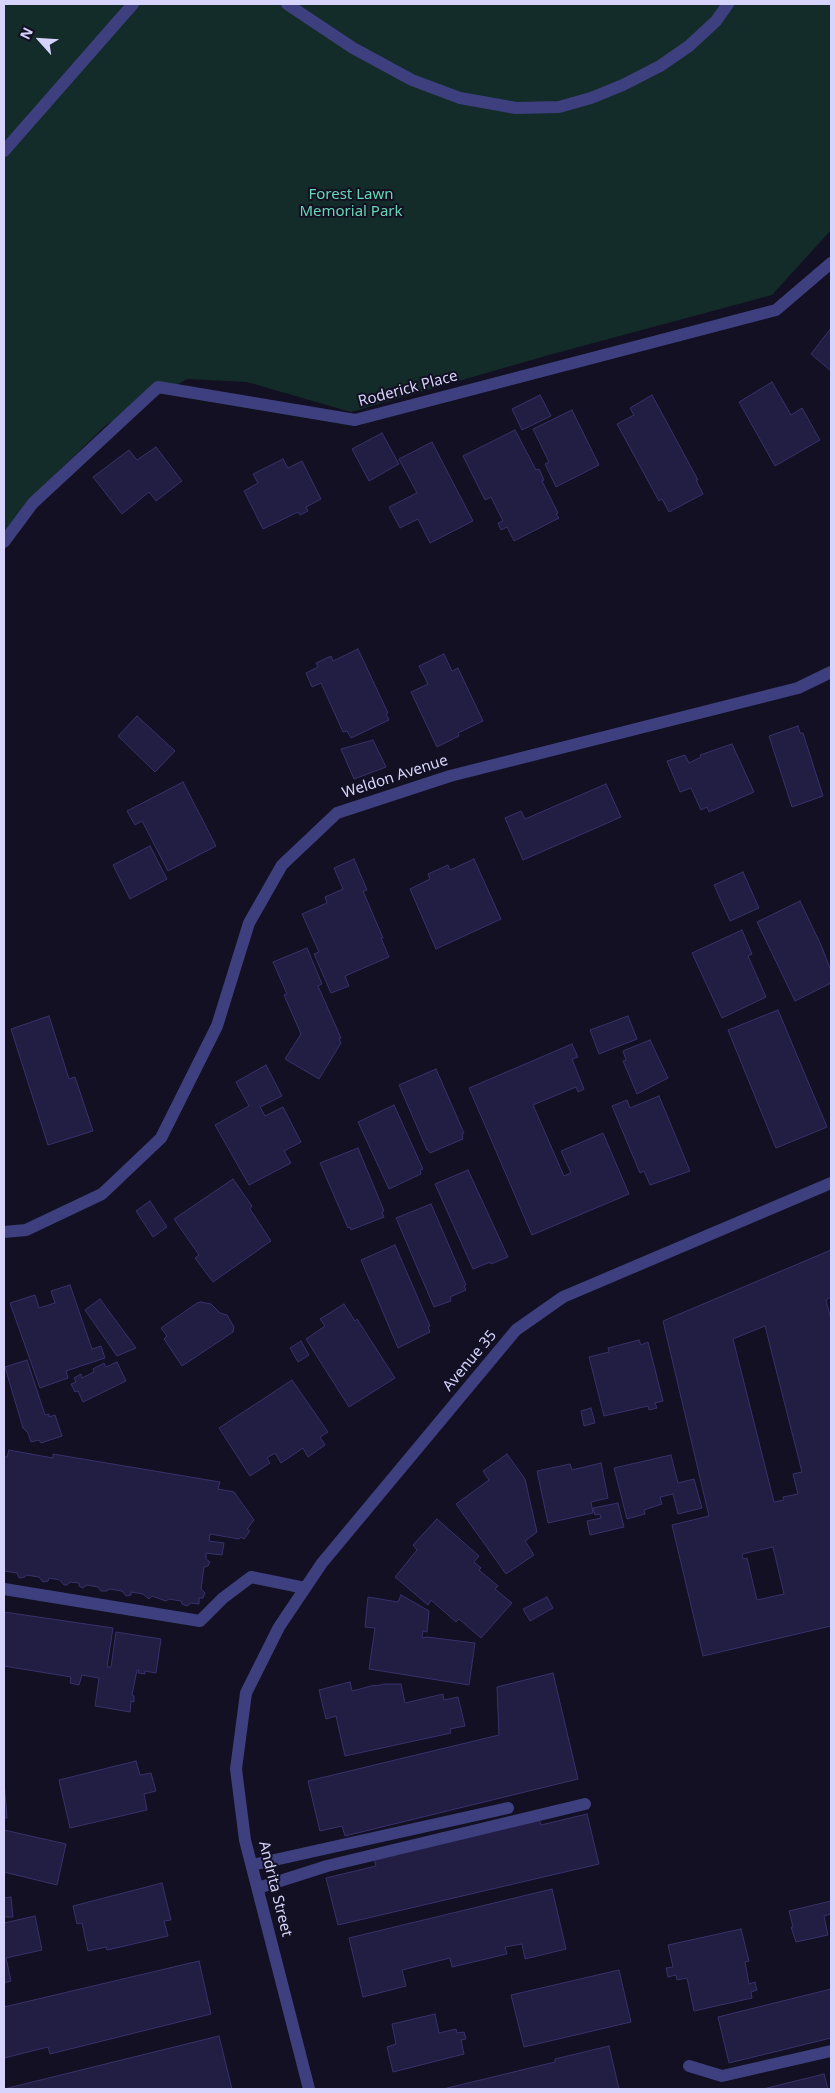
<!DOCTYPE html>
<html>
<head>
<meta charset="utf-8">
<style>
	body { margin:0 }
	#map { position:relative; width:835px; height:2093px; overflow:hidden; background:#121022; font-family:"Noto Sans",sans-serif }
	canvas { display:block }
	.frame { position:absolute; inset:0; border:5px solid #d6d4fc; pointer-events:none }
	.north { position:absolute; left:15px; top:15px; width:50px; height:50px; -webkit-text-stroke:4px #121022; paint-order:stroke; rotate:296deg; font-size:14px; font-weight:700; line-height:20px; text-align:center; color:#d6d4fc }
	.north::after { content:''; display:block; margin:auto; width:18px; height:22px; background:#d6d4fc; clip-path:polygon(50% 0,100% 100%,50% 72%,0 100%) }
</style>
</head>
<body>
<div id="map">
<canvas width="835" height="2093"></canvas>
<div class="frame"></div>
<div class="north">N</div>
</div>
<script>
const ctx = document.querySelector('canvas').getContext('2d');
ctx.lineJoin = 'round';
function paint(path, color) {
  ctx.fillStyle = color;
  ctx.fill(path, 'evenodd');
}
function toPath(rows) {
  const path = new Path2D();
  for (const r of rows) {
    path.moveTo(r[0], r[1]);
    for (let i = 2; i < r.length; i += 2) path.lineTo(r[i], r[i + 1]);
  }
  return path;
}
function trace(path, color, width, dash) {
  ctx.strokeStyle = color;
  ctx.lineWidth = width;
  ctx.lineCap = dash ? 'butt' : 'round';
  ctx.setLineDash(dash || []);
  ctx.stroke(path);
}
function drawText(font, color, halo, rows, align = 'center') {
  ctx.font = font + ' "Noto Sans",sans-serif';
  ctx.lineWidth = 4;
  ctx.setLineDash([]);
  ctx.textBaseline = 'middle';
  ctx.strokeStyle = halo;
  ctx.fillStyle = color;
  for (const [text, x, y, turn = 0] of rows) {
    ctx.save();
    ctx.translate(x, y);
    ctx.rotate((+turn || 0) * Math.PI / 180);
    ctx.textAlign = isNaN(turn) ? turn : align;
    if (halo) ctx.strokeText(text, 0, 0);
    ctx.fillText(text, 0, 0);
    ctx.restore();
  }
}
paint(toPath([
	[4,4,831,4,831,230,772,295,549,355,351,412,247,382,187,379,106,425,39,490,4,543]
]), '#132c29');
const building = toPath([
	[831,328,831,371,811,354,831,328],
	[772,382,791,415,802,408,820,440,775,466,739,402,772,382],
	[540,395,551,416,522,430,512,409,540,395],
	[652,395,698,480,696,480,703,494,669,512,662,499,659,501,617,424,634,415,630,408,652,395],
	[572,410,599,465,556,487,545,464,549,462,533,429,572,410],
	[515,430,536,470,539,469,544,480,542,481,558,513,556,514,559,518,514,541,507,527,501,530,498,523,503,521,491,497,485,500,463,456,515,430],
	[382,433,399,464,369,481,352,449,382,433],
	[432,442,473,521,430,543,418,519,400,528,389,507,417,493,399,459,432,442],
	[156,447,182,481,156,501,149,492,122,514,93,477,129,450,137,460,156,447],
	[283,459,288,468,302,461,321,499,306,507,308,511,300,515,298,512,263,529,244,491,258,483,253,474,283,459],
	[358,649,388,713,386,714,389,720,351,738,347,731,343,732,321,683,312,687,306,673,318,667,316,663,331,656,333,661,358,649],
	[444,654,452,671,458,668,483,721,458,733,459,736,437,747,411,692,428,684,419,666,444,654],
	[137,716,175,751,155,772,118,736,137,716],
	[798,726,800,733,803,733,823,796,792,807,769,736,798,726],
	[373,740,386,767,354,779,341,749,373,740],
	[732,744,754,792,709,812,707,807,701,810,691,788,680,792,667,761,685,755,689,763,701,757,700,755,732,744],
	[183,782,216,846,168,871,142,821,135,825,127,811,183,782],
	[606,784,621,817,523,860,505,818,521,811,525,819,606,784],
	[150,846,167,879,130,899,113,865,150,846],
	[354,859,367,890,363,891,383,938,381,938,389,957,345,976,349,986,331,993,314,954,319,952,302,914,327,903,325,897,343,889,334,868,354,859],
	[474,859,501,919,436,949,410,889,430,879,428,874,448,865,450,870,474,859],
	[743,872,759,908,730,921,714,885,743,872],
	[800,901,821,945,831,971,831,983,795,1001,757,922,800,901],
	[742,930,752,954,748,956,766,997,722,1018,692,953,742,930],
	[307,948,322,984,318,986,341,1038,339,1039,341,1043,319,1079,285,1059,301,1034,284,995,287,994,273,962,307,948],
	[778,1010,827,1127,776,1148,728,1030,778,1010],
	[49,1016,69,1079,75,1077,93,1131,48,1145,11,1029,49,1016],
	[628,1016,637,1039,599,1054,590,1030,628,1016],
	[650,1040,668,1078,637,1094,623,1061,626,1060,623,1051,650,1040],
	[572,1044,578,1057,572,1059,584,1089,578,1092,576,1087,533,1105,564,1176,571,1173,561,1151,603,1133,629,1194,532,1235,469,1088,572,1044],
	[266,1065,282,1096,260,1107,265,1116,283,1107,301,1142,284,1151,291,1163,249,1185,215,1125,249,1106,236,1082,266,1065],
	[436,1069,464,1133,462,1134,463,1139,430,1153,428,1150,427,1150,399,1085,436,1069],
	[659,1096,690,1171,650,1185,644,1171,640,1173,612,1106,627,1100,630,1108,659,1096],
	[394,1105,423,1169,420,1170,421,1174,389,1189,358,1122,394,1105],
	[358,1148,384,1211,382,1212,384,1217,351,1230,350,1227,348,1228,320,1163,358,1148],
	[468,1170,508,1257,491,1264,490,1262,473,1269,435,1184,468,1170],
	[233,1179,252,1206,250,1209,271,1241,213,1282,195,1258,199,1255,174,1219,233,1179],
	[150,1201,167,1227,153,1237,136,1211,150,1201],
	[431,1204,466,1285,464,1286,466,1290,450,1297,451,1301,434,1307,396,1218,431,1204],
	[395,1245,430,1326,428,1327,430,1332,398,1348,361,1260,395,1245],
	[831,1250,831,1297,826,1300,831,1320,831,1626,703,1656,672,1525,709,1516,663,1321,831,1250],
	[765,1326,802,1472,793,1474,798,1494,783,1497,784,1500,774,1502,733,1339,765,1326],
	[773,1547,784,1594,757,1600,747,1558,743,1559,742,1554,773,1547],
	[70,1285,92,1349,101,1346,105,1358,66,1371,68,1378,40,1388,10,1303,35,1295,39,1308,55,1303,51,1291,70,1285],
	[100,1299,136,1348,117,1356,85,1310,100,1299],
	[201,1302,211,1304,220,1313,227,1315,234,1327,233,1332,182,1366,164,1339,167,1336,161,1328,197,1303,201,1302],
	[344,1304,355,1321,357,1319,395,1378,349,1407,306,1339,325,1326,320,1319,344,1304],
	[639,1340,641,1345,648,1342,663,1401,655,1403,657,1408,649,1410,648,1406,604,1416,589,1357,609,1352,608,1348,639,1340],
	[301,1341,309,1355,298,1362,290,1348,301,1341],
	[27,1360,45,1415,49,1414,49,1417,55,1415,62,1436,41,1443,39,1440,31,1442,28,1433,23,1428,5,1367,27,1360],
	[117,1362,126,1381,83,1402,78,1391,75,1392,71,1384,76,1382,74,1378,81,1374,82,1378,94,1372,93,1369,104,1363,106,1367,117,1362],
	[292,1380,328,1432,320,1437,325,1445,308,1457,303,1448,281,1463,275,1453,267,1458,270,1463,250,1476,219,1428,292,1380],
	[591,1408,595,1423,584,1426,581,1411,591,1408],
	[9,1450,53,1458,53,1454,220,1482,218,1489,234,1492,254,1520,247,1529,250,1531,244,1539,241,1537,239,1539,210,1534,209,1541,224,1543,222,1555,206,1553,206,1559,210,1562,208,1566,204,1567,201,1589,205,1593,203,1598,199,1598,199,1604,191,1603,187,1606,182,1604,181,1601,169,1599,166,1601,152,1596,149,1599,143,1594,131,1592,131,1595,126,1596,122,1591,109,1589,107,1591,101,1591,98,1587,87,1585,83,1588,79,1586,79,1583,70,1582,67,1585,64,1585,60,1580,49,1578,48,1581,43,1582,39,1577,26,1575,25,1577,19,1578,17,1573,4,1571,4,1457,7,1457,9,1450],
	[507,1454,525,1479,537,1532,525,1541,534,1555,506,1574,456,1504,489,1480,483,1471,507,1454],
	[671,1455,678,1483,694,1479,702,1508,678,1514,673,1494,660,1497,662,1504,644,1510,645,1514,627,1519,614,1468,671,1455],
	[601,1463,608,1498,591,1502,593,1513,548,1523,537,1471,570,1464,572,1470,601,1463],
	[618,1503,624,1527,590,1535,587,1521,601,1518,600,1514,595,1515,593,1508,618,1503],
	[437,1519,479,1556,474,1562,481,1568,479,1570,498,1586,495,1589,512,1603,481,1638,459,1619,456,1622,431,1600,428,1605,395,1577,417,1550,413,1545,437,1519],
	[401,1595,429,1611,427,1632,423,1631,422,1638,427,1637,475,1643,469,1685,369,1669,375,1628,365,1627,368,1597,398,1602,401,1595],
	[547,1597,553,1608,530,1621,523,1609,547,1597],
	[4,1612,113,1628,107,1667,111,1667,116,1632,161,1639,156,1673,145,1671,145,1674,138,1673,139,1670,137,1670,132,1695,134,1696,134,1702,131,1701,130,1712,95,1706,99,1678,82,1675,79,1685,70,1683,71,1677,4,1666,4,1612],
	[553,1673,578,1779,345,1836,342,1826,320,1831,308,1781,499,1735,497,1687,553,1673],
	[350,1682,352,1691,375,1685,375,1686,384,1684,401,1684,405,1703,443,1694,444,1700,458,1697,465,1726,450,1729,451,1733,345,1756,336,1716,326,1719,319,1690,350,1682],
	[136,1761,140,1775,151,1773,156,1791,144,1794,147,1810,70,1828,59,1780,136,1761],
	[4,1781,7,1818,4,1818,4,1781],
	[587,1814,599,1864,338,1925,326,1878,376,1866,374,1859,539,1819,541,1825,587,1814],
	[4,1830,66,1844,57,1885,4,1872,4,1830],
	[162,1883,171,1920,164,1921,168,1936,107,1950,106,1947,88,1951,82,1923,77,1924,73,1906,162,1883],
	[552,1889,566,1949,525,1959,522,1944,505,1947,507,1954,452,1967,450,1958,402,1970,406,1986,363,1997,349,1938,552,1889],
	[11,1897,13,1917,4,1917,4,1898,11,1897],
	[831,1901,831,1914,824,1916,828,1935,796,1942,791,1927,793,1927,789,1911,831,1901],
	[35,1916,42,1950,6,1958,11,1981,4,1983,4,1923,35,1916],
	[741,1929,749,1961,745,1962,749,1984,755,1982,757,1990,751,1992,752,1998,694,2011,687,1978,677,1980,676,1975,668,1977,666,1968,673,1967,668,1945,741,1929],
	[199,1961,211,2014,50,2054,48,2047,4,2058,4,2007,199,1961],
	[619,1970,631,2022,524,2047,511,1995,619,1970],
	[831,1989,831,2038,729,2063,718,2017,831,1989],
	[435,2014,439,2033,456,2029,457,2033,464,2032,466,2039,461,2040,464,2054,393,2072,387,2047,396,2044,392,2024,435,2014],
	[219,2036,232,2089,4,2089,219,2036],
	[609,2046,619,2089,443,2089,555,2062,555,2059,609,2046],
	[824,2074,828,2089,763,2089,824,2074]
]);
paint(building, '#221d42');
trace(building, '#39316c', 1);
trace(toPath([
	[287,4,353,48,412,80,460,98,516,108,559,107,591,98,623,85,660,66,689,46,716,21,728,4],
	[4,151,133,4],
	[4,542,33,503,158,387,355,420,776,310,831,263],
	[4,1232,26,1230,102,1194,161,1138,217,1026,249,923,282,865,337,813,450,776,798,688,831,672],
	[4,1589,200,1621,223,1598,251,1577,305,1588],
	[252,1865,508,1808],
	[258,1888,327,1866,585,1804],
	[689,2066,722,2076,831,2051],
	[309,2089,245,1840,236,1769,246,1693,279,1627,322,1563,516,1330,563,1297,831,1183]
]), '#3e3f7e', 12);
drawText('15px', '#65d7b4', '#121022', [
	["Forest Lawn",351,195],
	["Memorial Park",351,212]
]);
drawText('15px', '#d6d4fc', '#121022', [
	["Roderick Place",408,389,-15],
	["Weldon Avenue",395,777,-18],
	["Avenue 35",470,1361,-50],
	["Andrita Street",275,1889,76]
]);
</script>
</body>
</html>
